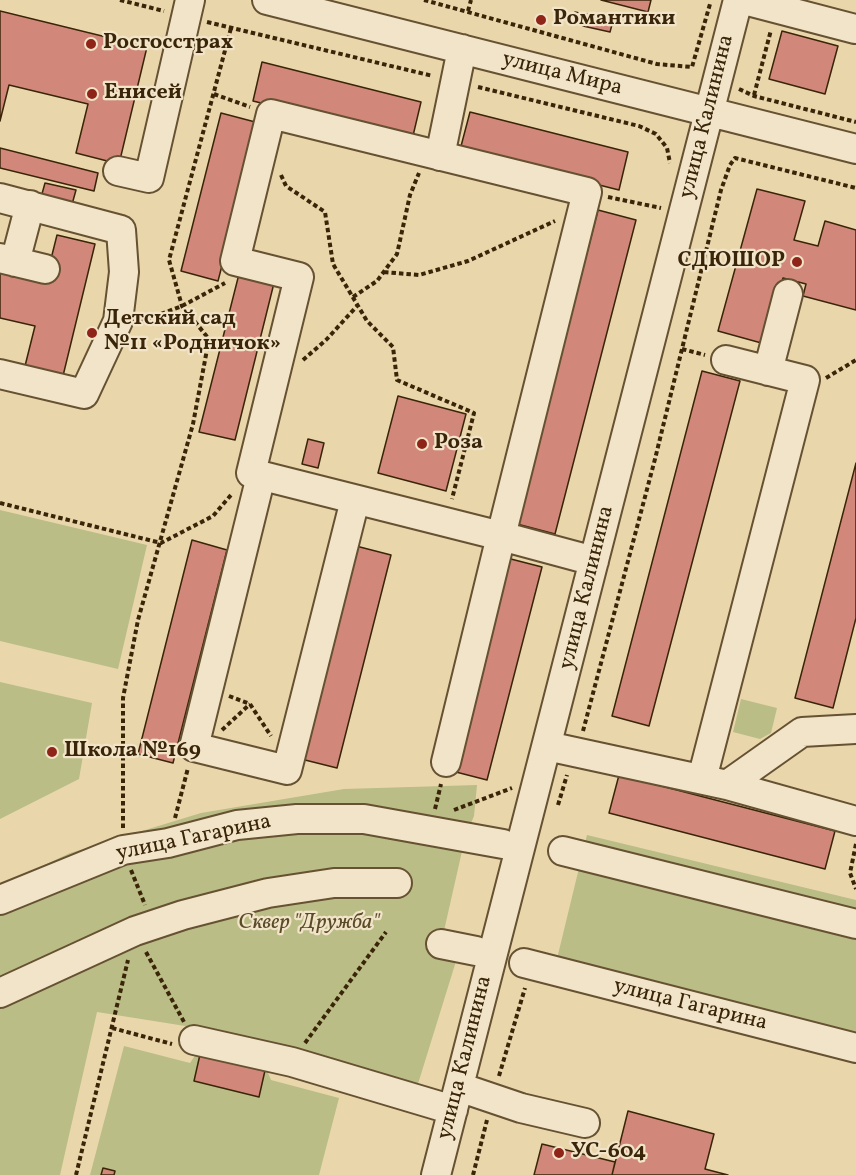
<!DOCTYPE html>
<html>
<head>
<meta charset="utf-8">
<style>
	body { margin:0 }
	canvas { display:block; background:#e9d6ab }
</style>
</head>
<body>
<canvas width="856" height="1175"></canvas>
<script>
const ctx = document.querySelector('canvas').getContext('2d');
ctx.lineJoin = 'round';
function paint(path, color) {
  ctx.fillStyle = color;
  ctx.fill(path, 'evenodd');
}
function toPath(rows) {
  const path = new Path2D();
  for (const r of rows) {
    path.moveTo(r[0], r[1]);
    for (let i = 2; i < r.length; i += 2) path.lineTo(r[i], r[i + 1]);
  }
  return path;
}
function trace(path, color, width, dash) {
  ctx.strokeStyle = color;
  ctx.lineWidth = width;
  ctx.lineCap = dash ? 'butt' : 'round';
  ctx.setLineDash(dash || []);
  ctx.stroke(path);
}
function drawText(font, color, halo, rows, align = 'center') {
  ctx.font = font + ' Vollkorn,serif';
  ctx.lineWidth = 4.5;
  ctx.setLineDash([]);
  ctx.textBaseline = 'middle';
  ctx.strokeStyle = halo;
  ctx.fillStyle = color;
  for (const [text, x, y, turn = 0] of rows) {
    ctx.save();
    ctx.translate(x, y);
    ctx.rotate((+turn || 0) * Math.PI / 180);
    ctx.textAlign = isNaN(turn) ? turn : align;
    if (halo) ctx.strokeText(text, 0, 0);
    ctx.fillText(text, 0, 0);
    ctx.restore();
  }
}
paint(toPath([
	[0,510,147,545,118,669,0,641],
	[0,682,92,703,79,779,0,819],
	[741,699,777,708,771,733,760,739,733,732],
	[477,785,474,816,465,838,441,944,457,958,417,1087,223,1032,97,1012,60,1175,0,1175,0,886,70,853,201,813,344,789],
	[587,835,856,900,856,1040,555,967],
	[124,1046,190,1063,198,1051,265,1066,271,1080,339,1098,319,1175,90,1175]
]), '#babd86');
const building = toPath([
	[601,0,651,0,648,12,601,0],
	[0,11,147,47,119,164,76,153,88,104,9,85,0,121,0,11],
	[575,12,584,14,582,23,573,20,575,12],
	[586,14,613,21,610,32,583,26,586,14],
	[782,31,838,46,825,94,769,79,782,31],
	[262,62,421,102,412,140,253,101,262,62],
	[470,112,628,152,619,190,460,150,470,112],
	[221,113,259,123,218,281,181,271,221,113],
	[0,148,98,173,94,191,0,168,0,148],
	[45,183,76,190,71,208,40,201,45,183],
	[757,189,805,201,794,240,818,246,825,221,856,230,856,310,803,296,806,284,783,278,765,344,718,331,757,189],
	[598,210,636,220,555,534,517,524,598,210],
	[57,235,95,244,62,380,24,370,35,326,0,318,0,268,46,279,57,235],
	[239,274,274,283,235,440,199,432,239,274],
	[702,371,740,381,649,726,612,716,702,371],
	[398,396,466,414,446,491,378,473,398,396],
	[308,439,324,443,318,468,302,464,308,439],
	[856,463,856,618,833,708,795,698,856,463],
	[192,540,227,550,173,763,138,754,192,540],
	[356,546,391,555,337,768,301,759,356,546],
	[507,558,542,567,487,780,452,771,507,558],
	[619,775,835,831,825,869,609,813,619,775],
	[201,1050,266,1066,259,1097,194,1081,201,1050],
	[628,1111,714,1134,705,1169,728,1175,612,1175,628,1111],
	[542,1144,615,1162,612,1175,534,1175,542,1144],
	[103,1168,115,1171,114,1175,101,1175,103,1168]
]);
paint(building, '#d1887b');
trace(building, '#3a2509', 1.5);
const minor = toPath([
	[267,0,856,149],
	[744,0,855,29],
	[440,156,462,49],
	[118,171,149,178,190,0],
	[0,198,121,230,124,272,118,321,84,394,0,374],
	[0,258,45,269],
	[15,262,30,205],
	[768,371,788,294],
	[261,476,194,747,287,770,355,500],
	[547,746,727,785,856,821],
	[446,762,501,536,587,192,271,114,235,261,299,277,251,473,501,536,594,561],
	[702,779,805,380,726,360],
	[727,785,802,732,856,729],
	[563,851,856,924],
	[0,900,123,850,168,843,237,825,297,819,364,819,503,844],
	[441,944,476,951],
	[524,963,856,1048],
	[0,993,135,931,183,915,268,893,334,883,397,883],
	[194,1040,292,1062,453,1110],
	[459,1087,521,1108,585,1123],
	[436,1175,738,0]
]);
trace(minor, '#665132', 32);
trace(toPath([
	[120,0,164,11],
	[424,0,657,64,692,67,710,4],
	[468,11,471,0],
	[207,22,433,76],
	[478,87,639,126,656,134,667,148,670,163],
	[739,89,754,96,856,122],
	[214,94,250,107],
	[754,95,771,30],
	[281,175,286,186,325,212,333,264,367,321,393,347,397,380,474,413,452,499],
	[608,197,661,208],
	[384,272,419,275,468,261,555,221],
	[353,297,377,281,397,254,410,195,419,173],
	[140,322,182,306,225,283],
	[682,349,705,355],
	[303,360,326,340,358,305],
	[826,378,856,360],
	[0,503,161,543,213,516,231,495],
	[229,696,250,704,271,736],
	[222,730,250,704],
	[583,731,655,459,721,190,730,165,735,158,856,188],
	[558,805,567,775],
	[435,809,441,784],
	[454,810,512,788],
	[175,818,188,768],
	[123,828,123,698,138,620,193,424,209,339,182,306,169,260,231,28],
	[856,844,850,873,856,889],
	[131,870,145,905],
	[146,952,184,1022],
	[112,1028,172,1044],
	[305,1043,386,932],
	[499,1076,525,988],
	[76,1175,128,960],
	[473,1175,487,1120]
]), '#3a2509', 4, [4.5, 3]);
trace(minor, '#f1e4c8', 28);
for (const [x, y, r, color] of [
	[541,20,6,"#8f2418"],
	[91,44,6,"#8f2418"],
	[92,94,6,"#8f2418"],
	[797,262,6,"#8f2418"],
	[92,333,6,"#8f2418"],
	[422,444,6,"#8f2418"],
	[52,752,6,"#8f2418"],
	[559,1153,6,"#8f2418"]
]) {
  const dot = new Path2D();
  dot.arc(x, y, r, 0, 2 * Math.PI);
  ctx.fillStyle = color;
  ctx.fill(dot);
  trace(dot, '#f1e4c8', 2);
}
drawText('bold 22px', '#3a2509', '#f1e4c8', [
	["Романтики",553,20],
	["Росгосстрах",103,44],
	["Енисей",104,94],
	["СДЮШОР",785,262,"right"],
	["Детский сад",104,320],
	["№11 «Родничок»",104,345],
	["Роза",434,444],
	["Школа №169",64,752],
	["УС-604",571,1153]
], 'left');
drawText('22px', '#3a2509', '#f1e4c8', [
	["улица Мира",562,75,14],
	["улица Калинина",708,117,-76],
	["улица Калинина",588,588,-76],
	["улица Гагарина",194,839,-12],
	["улица Гагарина",690,1006,14],
	["улица Калинина",466,1058,-76]
]);
drawText('italic 22px', '#5a4b28', '#f1e4c8', [
	["Сквер \"Дружба\"",309,924]
]);
</script>
</body>
</html>
